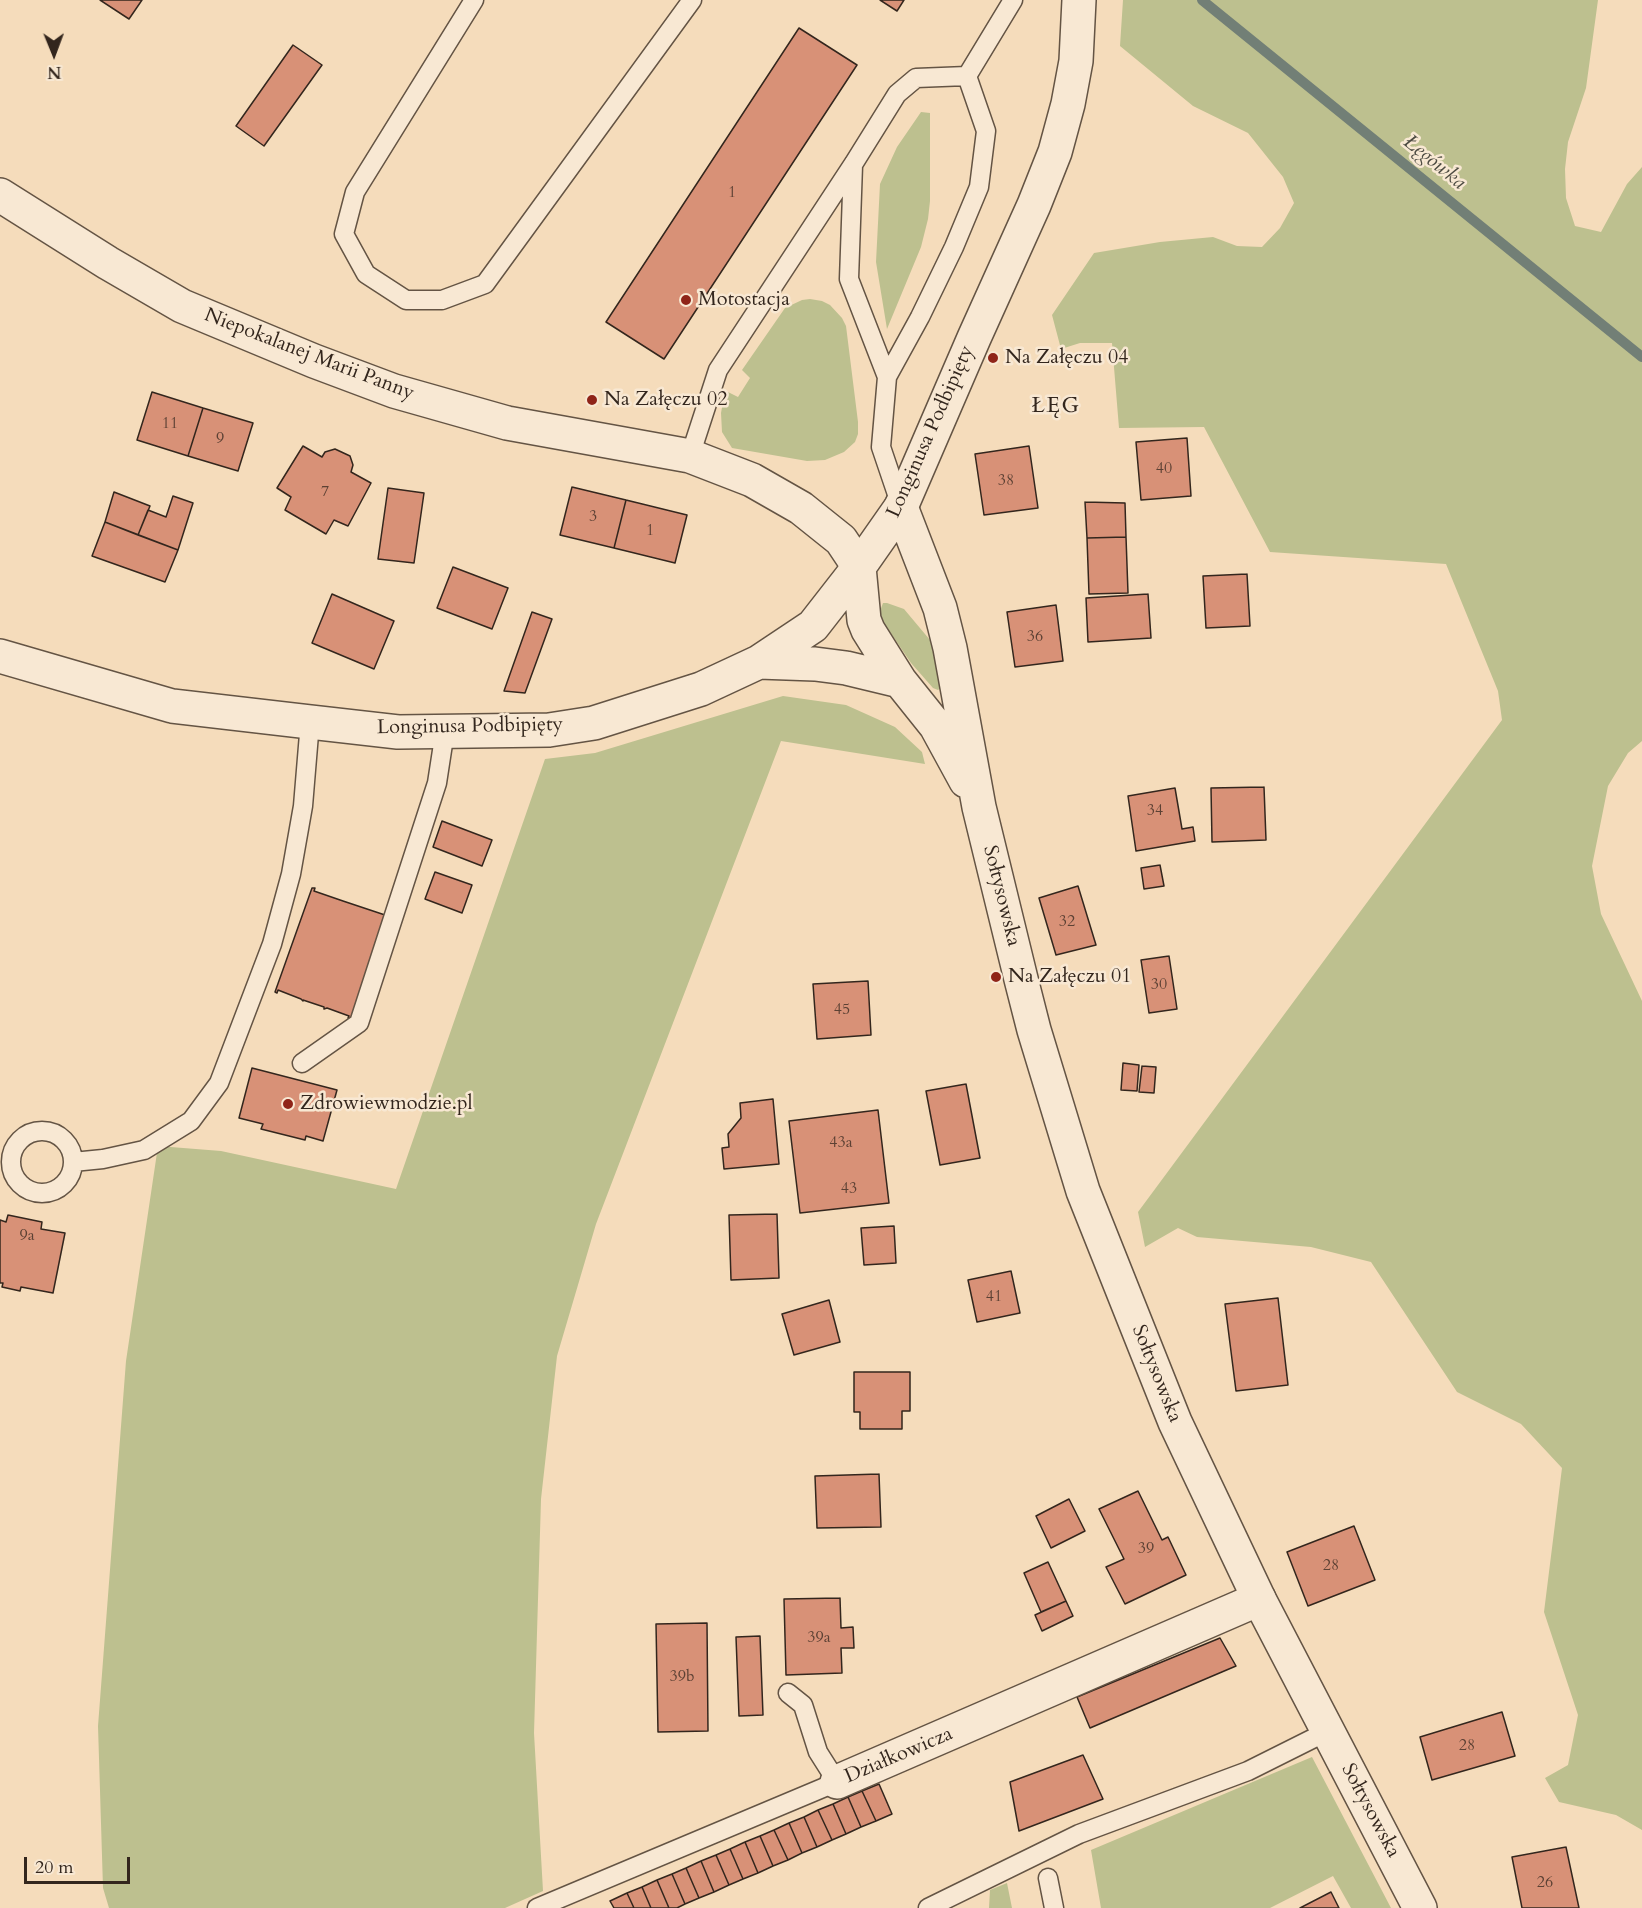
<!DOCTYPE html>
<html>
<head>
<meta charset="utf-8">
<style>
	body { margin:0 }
	#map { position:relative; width:1642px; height:1908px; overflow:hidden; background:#f5dcbb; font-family:Cardo,serif }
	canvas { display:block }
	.north { position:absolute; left:24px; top:24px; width:60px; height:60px; -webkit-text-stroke:4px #f8e8d3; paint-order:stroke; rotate:179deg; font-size:16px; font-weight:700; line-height:24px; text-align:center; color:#33261d }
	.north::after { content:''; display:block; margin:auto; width:21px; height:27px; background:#33261d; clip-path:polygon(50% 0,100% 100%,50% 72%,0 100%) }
	.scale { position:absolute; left:24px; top:1857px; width:106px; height:27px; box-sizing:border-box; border:3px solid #33261d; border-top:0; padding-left:8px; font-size:18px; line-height:21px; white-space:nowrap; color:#33261d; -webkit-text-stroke:4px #f8e8d3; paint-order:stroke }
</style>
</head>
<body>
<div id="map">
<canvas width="1642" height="1908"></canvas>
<div class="north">N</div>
<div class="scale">20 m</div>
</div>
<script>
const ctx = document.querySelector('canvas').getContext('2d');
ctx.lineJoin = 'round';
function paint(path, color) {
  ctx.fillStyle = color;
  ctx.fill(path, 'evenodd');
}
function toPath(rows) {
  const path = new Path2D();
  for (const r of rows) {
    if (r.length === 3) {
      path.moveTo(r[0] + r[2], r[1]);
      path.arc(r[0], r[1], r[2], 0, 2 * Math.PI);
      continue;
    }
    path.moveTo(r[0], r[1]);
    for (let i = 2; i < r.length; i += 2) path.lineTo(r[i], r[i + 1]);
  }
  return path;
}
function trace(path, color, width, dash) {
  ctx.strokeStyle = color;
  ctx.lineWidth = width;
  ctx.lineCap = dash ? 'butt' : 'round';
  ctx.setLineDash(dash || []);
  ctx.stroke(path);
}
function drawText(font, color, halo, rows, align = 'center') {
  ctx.font = font + ' Cardo,serif';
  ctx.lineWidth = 5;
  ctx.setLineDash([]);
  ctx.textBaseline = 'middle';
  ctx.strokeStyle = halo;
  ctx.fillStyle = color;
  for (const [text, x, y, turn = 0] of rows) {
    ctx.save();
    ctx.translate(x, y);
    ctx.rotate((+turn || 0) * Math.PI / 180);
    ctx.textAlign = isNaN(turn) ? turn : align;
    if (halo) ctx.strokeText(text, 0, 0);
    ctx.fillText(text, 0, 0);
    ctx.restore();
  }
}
paint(toPath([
	[1123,0,1598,0,1586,88,1568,142,1565,169,1566,198,1575,226,1601,232,1627,184,1642,167,1642,741,1628,753,1608,786,1592,866,1601,914,1642,1001,1642,1830,1616,1815,1559,1802,1545,1778,1568,1765,1578,1715,1544,1612,1562,1468,1521,1424,1457,1392,1371,1262,1311,1247,1197,1237,1178,1228,1145,1247,1138,1212,1502,720,1498,691,1446,564,1270,552,1204,427,1119,428,1112,343,1080,343,1061,349,1052,315,1094,253,1160,242,1213,237,1237,246,1262,247,1280,228,1294,203,1283,177,1248,133,1193,106,1120,46],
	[921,112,930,113,930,201,928,219,921,247,887,329,876,262,880,184,897,147],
	[810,299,822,301,830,305,842,318,846,326,858,422,858,434,855,442,844,452,825,460,807,461,732,448,722,432,721,413,723,402,728,392,738,397,750,378,742,370,785,308,802,300],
	[883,603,887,603,904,609,930,640,942,687,938,690,933,688,911,663,882,620,880,611],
	[783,696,846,705,895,727,922,752,925,764,781,741,596,1224,557,1356,541,1499,534,1733,543,1891,505,1908,109,1908,103,1888,98,1726,126,1361,158,1146,221,1151,396,1189,545,759,595,753],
	[1312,1757,1391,1908,1351,1908,1333,1876,1270,1908,1101,1908,1091,1850],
	[1007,1883,1012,1908,989,1908,990,1890]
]), '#bdc08f');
trace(toPath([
	[1202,0,1642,357]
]), '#727f76', 10);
const building = toPath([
	[100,0,142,0,129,19,100,0],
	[880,0,904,0,897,11,880,0],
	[799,28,857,65,664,359,606,322,799,28],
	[293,45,322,65,264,146,236,126,293,45],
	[152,392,203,408,188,456,137,440,152,392],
	[203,408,253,423,238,471,188,456,203,408],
	[1187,438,1191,496,1141,500,1136,442,1187,438],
	[303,446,322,457,325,452,335,449,350,456,353,465,351,472,371,483,348,526,334,520,326,534,285,510,291,497,277,488,303,446],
	[1029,446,1038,508,984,515,975,454,1029,446],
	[572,487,626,500,614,548,560,535,572,487],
	[388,488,424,493,414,563,378,559,388,488],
	[114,492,150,506,138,535,105,522,114,492],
	[173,496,193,503,178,550,138,535,148,510,166,517,173,496],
	[626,500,687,515,675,563,614,548,626,500],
	[1085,502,1125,503,1126,537,1087,538,1085,502],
	[105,522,178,550,165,582,92,556,105,522],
	[1126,537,1128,593,1089,594,1087,538,1126,537],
	[453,567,508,588,492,629,437,608,453,567],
	[1247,574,1250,626,1206,628,1203,576,1247,574],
	[332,594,394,621,374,669,312,643,332,594],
	[1148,594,1151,638,1088,642,1086,598,1148,594],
	[1056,605,1063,661,1015,667,1007,612,1056,605],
	[532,612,552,619,525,693,504,691,532,612],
	[1264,787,1266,840,1212,842,1211,788,1264,787],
	[1175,788,1182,829,1193,827,1195,841,1136,851,1128,796,1175,788],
	[442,821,492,840,482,866,433,847,442,821],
	[1160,865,1164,886,1144,889,1141,868,1160,865],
	[435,872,472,885,462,913,425,899,435,872],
	[1078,886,1096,945,1056,955,1039,898,1078,886],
	[312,888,315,888,314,891,343,901,385,915,385,913,388,914,351,1019,348,1018,349,1016,327,1008,324,1009,324,1007,303,1000,303,1001,301,999,278,990,277,993,275,992,312,888],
	[1169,956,1177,1009,1149,1013,1141,960,1169,956],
	[868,981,871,1035,817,1039,813,984,868,981],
	[1123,1063,1139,1065,1137,1091,1121,1090,1123,1063],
	[1142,1066,1156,1067,1154,1093,1139,1092,1142,1066],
	[252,1068,337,1090,323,1141,306,1136,305,1140,261,1129,263,1124,239,1118,252,1068],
	[966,1084,980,1158,940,1165,926,1091,966,1084],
	[773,1099,779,1164,724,1169,722,1148,729,1147,728,1134,741,1118,740,1103,773,1099],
	[878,1110,889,1203,800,1213,789,1121,878,1110],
	[777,1214,779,1278,731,1280,729,1215,777,1214],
	[8,1215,42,1222,41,1229,65,1233,53,1293,21,1287,20,1291,2,1287,3,1283,0,1283,0,1220,6,1222,8,1215],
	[894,1226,896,1263,864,1265,861,1228,894,1226],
	[1011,1271,1020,1313,977,1322,968,1280,1011,1271],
	[1278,1298,1288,1385,1236,1391,1225,1304,1278,1298],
	[829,1300,840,1342,794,1355,782,1314,829,1300],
	[854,1372,910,1372,910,1411,902,1411,902,1429,860,1429,860,1412,854,1412,854,1372],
	[879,1474,881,1527,817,1528,815,1476,879,1474],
	[1138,1491,1162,1540,1168,1537,1186,1575,1125,1604,1106,1567,1124,1559,1099,1509,1138,1491],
	[1069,1499,1085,1531,1051,1548,1036,1516,1069,1499],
	[1354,1526,1375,1580,1308,1606,1287,1552,1354,1526],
	[1048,1562,1066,1601,1041,1612,1024,1573,1048,1562],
	[840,1598,841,1628,853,1627,854,1648,841,1648,842,1673,786,1675,784,1599,840,1598],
	[1066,1601,1073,1616,1042,1631,1035,1615,1066,1601],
	[707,1623,708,1731,658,1732,656,1624,707,1623],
	[760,1636,763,1715,739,1716,736,1637,760,1636],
	[1220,1638,1236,1666,1090,1728,1077,1697,1220,1638],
	[1502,1712,1515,1756,1432,1780,1420,1737,1502,1712],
	[1083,1755,1103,1799,1019,1831,1010,1782,1083,1755],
	[879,1784,892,1814,876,1821,862,1791,879,1784],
	[862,1791,876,1821,861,1827,848,1797,862,1791],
	[848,1797,861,1827,846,1834,833,1804,848,1797],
	[833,1804,846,1834,832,1840,818,1810,833,1804],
	[818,1810,832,1840,817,1847,804,1817,818,1810],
	[804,1817,817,1847,802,1853,789,1823,804,1817],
	[789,1823,802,1853,788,1860,774,1830,789,1823],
	[774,1830,788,1860,773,1866,760,1836,774,1830],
	[760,1836,773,1866,758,1873,745,1842,760,1836],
	[745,1842,758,1873,743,1879,730,1849,745,1842],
	[1566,1847,1579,1908,1522,1908,1512,1857,1566,1847],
	[730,1849,743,1879,729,1885,716,1855,730,1849],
	[716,1855,729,1885,714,1892,701,1861,716,1855],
	[701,1861,714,1892,699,1898,686,1868,701,1861],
	[686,1868,699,1898,685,1904,672,1874,686,1868],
	[672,1874,685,1904,677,1908,669,1908,657,1880,672,1874],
	[657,1880,669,1908,651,1908,642,1887,657,1880],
	[642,1887,651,1908,634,1908,627,1893,642,1887],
	[1331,1892,1339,1908,1300,1908,1331,1892],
	[627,1893,634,1908,614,1908,610,1901,627,1893]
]);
paint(building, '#d89177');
trace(building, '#33261d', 1.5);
const service = toPath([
	[474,0,355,192,344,234,366,274,406,300,442,300,485,284,692,0],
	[967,76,1013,0],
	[853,165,849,279,887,377],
	[690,456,718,370,854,163,897,94,916,78,967,76],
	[901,506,881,447,887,377,920,317,954,247,979,187,986,131,967,76],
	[302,1063,359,1023,437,783,445,731],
	[42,1162,31],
	[73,1162,103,1159,144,1150,191,1121,219,1083,272,944,291,874,303,806,310,722],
	[1048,1878,1054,1908],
	[537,1908,837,1782,818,1752,803,1705,788,1693],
	[928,1908,1079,1834,1248,1771,1328,1731]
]);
const minor = toPath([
	[0,195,108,263,182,306,314,361,394,391,507,423,690,456,752,480,801,508,841,540,859,567],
	[901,507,974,338,1034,205,1055,152,1068,104,1076,61,1079,0],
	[837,1782,1259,1599]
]);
const tertiary = toPath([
	[901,507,940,608,950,648,979,807,1021,979,1034,1030,1083,1191,1175,1422,1259,1599,1420,1908],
	[859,567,864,620,868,630,900,681,936,726,966,781],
	[0,656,172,706,310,722,398,732,549,730,594,723,701,689,759,662,813,626,859,567,901,507],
	[759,662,815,664,846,668,900,681]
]);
trace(service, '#645444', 21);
trace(minor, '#645444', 36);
trace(tertiary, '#645444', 36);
trace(service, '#f8e8d3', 18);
trace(minor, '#f8e8d3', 33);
trace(tertiary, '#f8e8d3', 33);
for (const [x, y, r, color] of [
	[686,300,6,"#8f2418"],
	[993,358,6,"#8f2418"],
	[592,400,6,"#8f2418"],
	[996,977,6,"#8f2418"],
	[288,1104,6,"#8f2418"]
]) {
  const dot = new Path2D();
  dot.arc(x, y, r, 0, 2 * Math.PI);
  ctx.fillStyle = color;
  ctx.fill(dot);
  trace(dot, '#f8e8d3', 2);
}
drawText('16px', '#5c4134', null, [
	["1",732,193],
	["11",170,424],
	["9",220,439],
	["40",1164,469],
	["38",1006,481],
	["7",325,492],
	["3",593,517],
	["1",650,531],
	["36",1035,637],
	["34",1155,811],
	["32",1067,922],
	["30",1159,985],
	["45",842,1010],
	["43a",841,1143],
	["43",849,1189],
	["9a",27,1236],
	["41",994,1297],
	["39",1146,1549],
	["28",1331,1566],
	["39a",819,1638],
	["39b",682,1677],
	["28",1467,1746],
	["26",1545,1883]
]);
drawText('20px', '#33261d', '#f8e8d3', [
	["Motostacja",698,300],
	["Na Załęczu 04",1005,358],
	["Na Załęczu 02",604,400],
	["Na Załęczu 01",1008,977],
	["Zdrowiewmodzie.pl",300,1104]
], 'left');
drawText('20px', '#33261d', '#f8e8d3', [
	["Niepokalanej Marii Panny",309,355,21],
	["Longinusa Podbipięty",931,432,-66],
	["Longinusa Podbipięty",470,727,-1],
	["Sołtysowska",1001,896,76],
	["Sołtysowska",1156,1374,68],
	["Działkowicza",899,1756,-23],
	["Sołtysowska",1370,1811,62]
]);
drawText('italic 21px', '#4d4b42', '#f8e8d3', [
	["Łęgówka",1434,163,39]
]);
ctx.letterSpacing = '1.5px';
drawText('22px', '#33261d', '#f8e8d3', [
	["ŁĘG",1056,407]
]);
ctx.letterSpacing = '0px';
</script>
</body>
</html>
